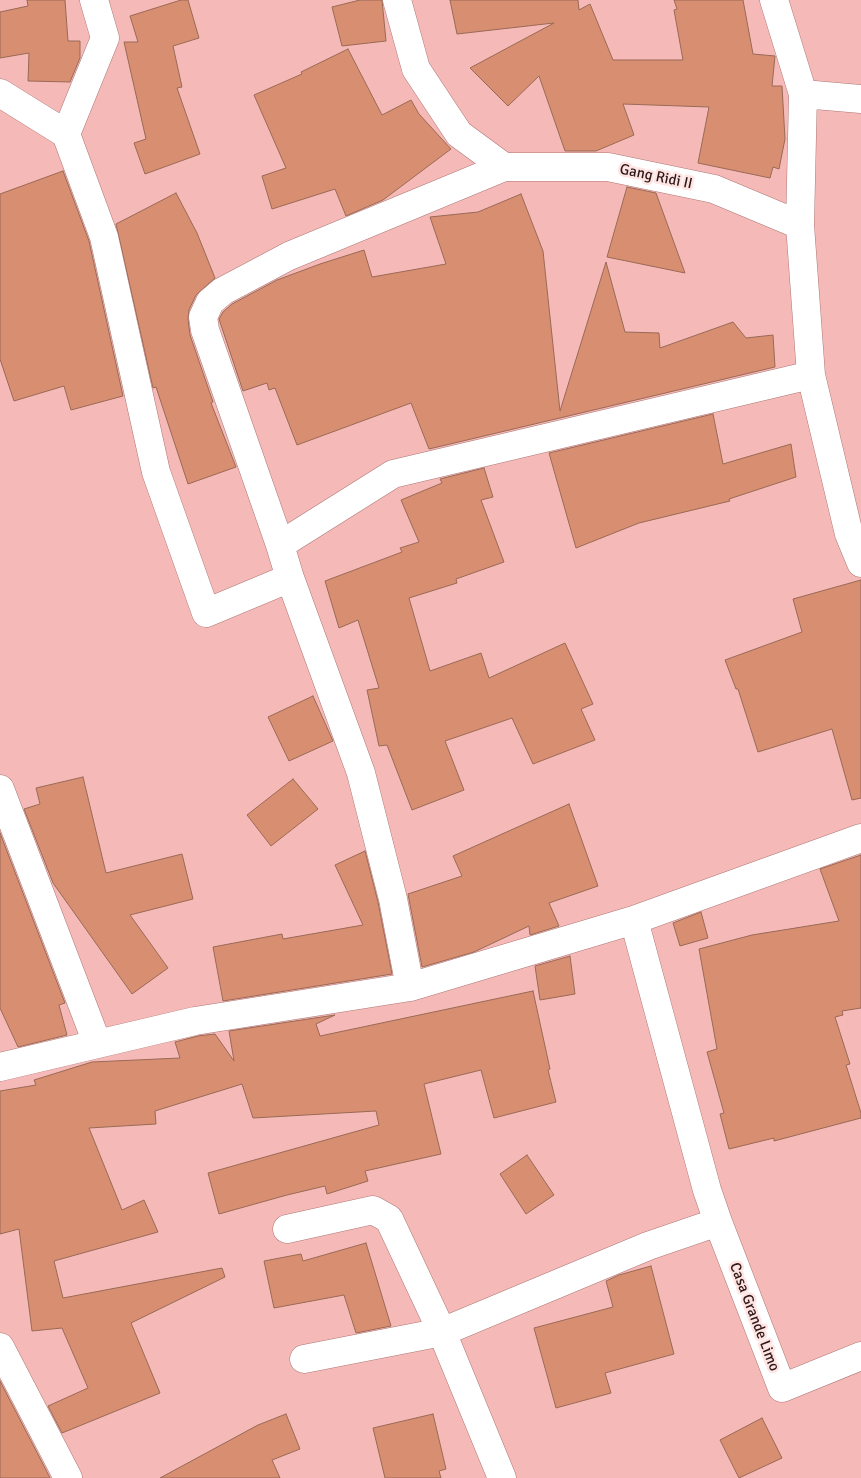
<!DOCTYPE html>
<html>
<head>
<meta charset="utf-8">
<style>
	body { margin:0 }
	canvas { display:block; background:#f5bab7 }
</style>
</head>
<body>
<canvas width="861" height="1478"></canvas>
<script>
const ctx = document.querySelector('canvas').getContext('2d');
ctx.lineJoin = 'round';
function paint(path, color) {
  ctx.fillStyle = color;
  ctx.fill(path, 'evenodd');
}
function toPath(rows) {
  const path = new Path2D();
  for (const r of rows) {
    path.moveTo(r[0], r[1]);
    for (let i = 2; i < r.length; i += 2) path.lineTo(r[i], r[i + 1]);
  }
  return path;
}
function trace(path, color, width, dash) {
  ctx.strokeStyle = color;
  ctx.lineWidth = width;
  ctx.lineCap = dash ? 'butt' : 'round';
  ctx.setLineDash(dash || []);
  ctx.stroke(path);
}
function drawText(font, color, halo, rows, align = 'center') {
  ctx.font = font + ' Signika,sans-serif';
  ctx.lineWidth = 5;
  ctx.setLineDash([]);
  ctx.textBaseline = 'middle';
  ctx.strokeStyle = halo;
  ctx.fillStyle = color;
  for (const [text, x, y, turn = 0] of rows) {
    ctx.save();
    ctx.translate(x, y);
    ctx.rotate((+turn || 0) * Math.PI / 180);
    ctx.textAlign = isNaN(turn) ? turn : align;
    if (halo) ctx.strokeText(text, 0, 0);
    ctx.fillText(text, 0, 0);
    ctx.restore();
  }
}
const building = toPath([
	[27,0,65,0,68,41,80,41,80,58,70,82,28,81,29,53,0,58,0,12,28,6,27,0],
	[181,0,188,0,199,38,173,46,182,87,177,88,200,154,145,174,134,143,146,139,124,42,138,42,130,16,181,0],
	[360,0,382,0,386,41,342,46,332,7,360,0],
	[450,0,578,0,579,10,590,4,613,60,683,60,674,10,677,9,674,0,743,0,753,54,775,56,772,86,782,86,785,139,779,169,773,167,770,178,698,163,709,107,623,104,634,135,596,151,565,151,539,76,508,106,470,68,554,23,457,34,450,0],
	[348,49,382,115,411,100,419,114,451,149,383,200,346,216,335,189,272,209,262,176,286,168,254,95,302,74,301,72,348,49],
	[63,171,89,241,123,396,71,410,64,386,14,401,0,359,0,194,63,171],
	[627,187,656,193,685,273,607,257,627,187],
	[176,193,197,233,215,278,196,295,189,310,188,319,190,335,213,402,211,403,236,467,188,484,156,387,153,388,116,224,176,193],
	[521,194,543,251,560,411,606,262,625,332,659,333,660,348,733,322,746,338,773,335,775,367,429,449,411,403,297,445,275,388,269,390,267,383,243,391,219,319,223,312,232,304,277,280,320,264,364,250,372,277,446,264,430,217,478,212,521,194],
	[713,414,723,464,791,444,796,477,729,499,730,501,639,523,576,548,549,453,713,414],
	[484,468,493,497,481,500,504,562,456,579,457,583,409,598,430,671,481,653,489,678,565,643,593,704,581,709,595,740,533,764,512,718,445,741,464,790,412,810,387,745,379,746,367,690,379,688,358,620,339,628,325,581,402,552,400,548,419,542,401,500,442,483,440,479,484,468],
	[861,580,861,798,852,800,832,729,758,752,738,689,736,689,725,660,802,632,793,599,861,580],
	[313,696,333,741,289,761,268,717,313,696],
	[83,777,106,873,182,854,193,899,130,915,168,968,132,994,53,883,24,809,40,804,36,788,83,777],
	[293,779,318,809,271,846,247,815,293,779],
	[569,804,598,886,549,903,559,926,530,935,529,926,474,952,422,967,408,894,462,876,453,856,569,804],
	[0,833,65,1003,59,1005,67,1035,18,1047,0,1008,0,833],
	[365,851,378,902,392,974,223,1001,213,947,282,934,283,939,363,925,335,865,365,851],
	[861,855,861,1008,842,1011,843,1015,835,1017,850,1064,846,1065,861,1113,861,1118,774,1141,774,1138,729,1149,720,1114,724,1113,707,1052,717,1049,699,949,752,935,839,921,820,869,861,855],
	[701,912,708,938,680,946,673,923,701,912],
	[570,956,575,994,540,1000,535,966,570,956],
	[533,991,550,1069,548,1070,556,1102,494,1118,481,1070,424,1084,441,1154,365,1171,368,1181,327,1194,325,1186,287,1195,219,1214,208,1173,379,1125,376,1111,253,1118,242,1084,155,1111,156,1124,89,1128,122,1210,144,1200,158,1232,54,1261,63,1298,222,1268,225,1277,131,1323,160,1393,62,1433,48,1406,88,1388,62,1328,32,1331,19,1229,0,1234,0,1091,36,1085,34,1080,92,1062,180,1058,175,1042,198,1036,215,1034,234,1061,229,1031,335,1015,316,1024,320,1036,533,991],
	[527,1155,554,1195,526,1214,500,1174,527,1155],
	[366,1243,391,1326,356,1333,344,1295,274,1308,264,1261,301,1254,303,1261,366,1243],
	[651,1266,674,1354,605,1373,611,1393,556,1408,534,1328,613,1307,606,1281,619,1275,651,1266],
	[0,1381,45,1468,50,1478,0,1478,0,1381],
	[286,1414,300,1449,272,1460,280,1478,160,1478,258,1425,286,1414],
	[433,1414,446,1469,439,1471,441,1478,385,1478,373,1428,433,1414],
	[762,1418,782,1458,739,1478,720,1440,762,1418]
]);
paint(building, '#d88e71');
trace(building, '#9a6956', 1);
const street = toPath([
	[397,0,416,69,459,134,504,167],
	[774,0,803,94,800,225,811,375,849,534,861,563],
	[0,93,66,134,104,237,156,472,206,613,290,578,361,773,393,899,410,987],
	[803,94,861,99],
	[66,134,105,38,94,0],
	[280,545,393,474,811,375],
	[290,578,280,545,205,330,203,317,210,302,223,291,289,256,504,167,608,167,714,189,800,225],
	[0,789,97,1043],
	[0,1067,195,1021,410,987,634,920,861,838],
	[718,1222,782,1388,861,1356],
	[287,1229,373,1210,389,1219,442,1332,502,1478],
	[0,1347,68,1478],
	[304,1359,442,1332,648,1246,718,1222,707,1190,634,920]
]);
trace(street, '#ae7775', 29);
trace(street, '#fff', 28);
drawText('15px', '#2f1918', '#fee5e3', [
	["Gang Ridi II",656,177,12],
	["Casa Grande Limo",754,1317,69]
]);
</script>
</body>
</html>
